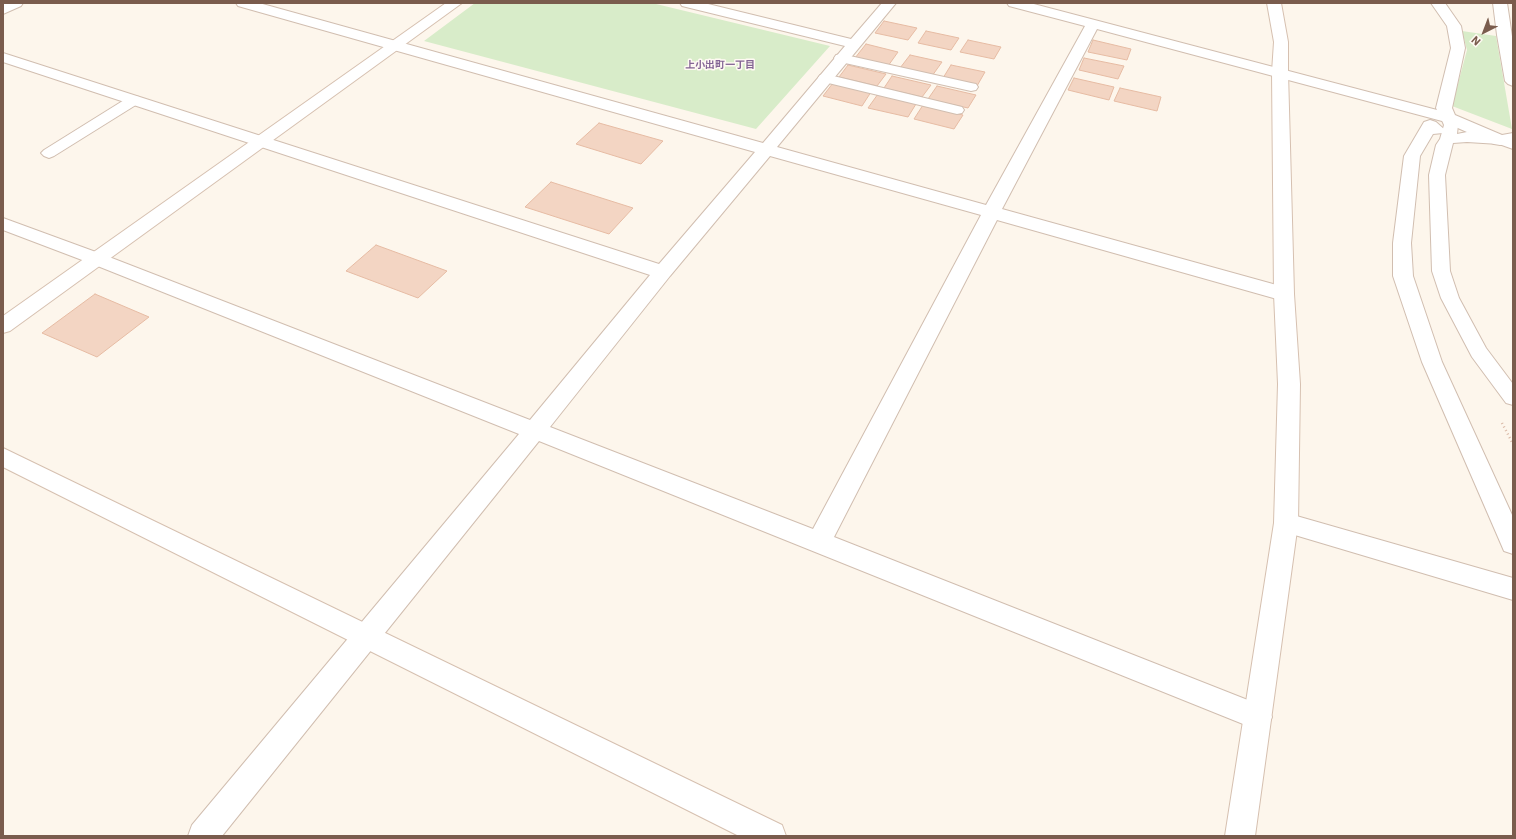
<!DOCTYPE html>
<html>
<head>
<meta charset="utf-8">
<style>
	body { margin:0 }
	#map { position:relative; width:1516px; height:839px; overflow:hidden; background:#fdf6ec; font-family:"IBM Plex Sans",sans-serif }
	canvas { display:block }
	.frame { position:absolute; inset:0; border:4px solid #7a5c4d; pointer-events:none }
	.north { position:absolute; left:1464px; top:12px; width:40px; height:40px; -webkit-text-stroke:3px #fffaf3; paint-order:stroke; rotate:222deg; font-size:11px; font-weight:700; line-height:16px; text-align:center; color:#7a5c4d }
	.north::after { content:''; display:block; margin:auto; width:14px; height:18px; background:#7a5c4d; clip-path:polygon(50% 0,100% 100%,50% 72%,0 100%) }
</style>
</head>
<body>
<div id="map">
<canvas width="1516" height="839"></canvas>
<div class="frame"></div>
<div class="north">N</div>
</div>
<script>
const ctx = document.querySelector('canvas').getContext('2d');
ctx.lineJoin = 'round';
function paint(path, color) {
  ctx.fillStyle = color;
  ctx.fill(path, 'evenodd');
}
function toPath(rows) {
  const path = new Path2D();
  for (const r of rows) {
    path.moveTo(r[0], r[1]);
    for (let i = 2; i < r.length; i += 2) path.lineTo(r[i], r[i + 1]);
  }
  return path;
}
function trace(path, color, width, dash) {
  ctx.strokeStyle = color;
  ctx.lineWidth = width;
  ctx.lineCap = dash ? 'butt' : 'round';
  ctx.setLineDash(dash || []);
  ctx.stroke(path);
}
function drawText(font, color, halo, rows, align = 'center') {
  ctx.font = font + ' "IBM Plex Sans","Noto Sans JP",sans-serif';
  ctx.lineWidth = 3;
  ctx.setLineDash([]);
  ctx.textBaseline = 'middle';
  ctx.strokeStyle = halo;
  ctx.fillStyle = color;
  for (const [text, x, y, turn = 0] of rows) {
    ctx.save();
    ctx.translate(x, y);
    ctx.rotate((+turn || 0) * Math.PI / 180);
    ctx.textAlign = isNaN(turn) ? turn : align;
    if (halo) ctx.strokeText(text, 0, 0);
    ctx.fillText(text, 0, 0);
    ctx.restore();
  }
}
paint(toPath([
	[475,3,652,3,830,46,756,129,424,41],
	[1462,31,1496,36,1512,129,1452,106,1467,50]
]), '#d8ecc9');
const building = toPath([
	[884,21,917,28,908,40,875,33,884,21],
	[926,31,959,38,951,50,918,43,926,31],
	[968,40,1001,47,994,59,960,52,968,40],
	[1093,40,1131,49,1127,60,1088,52,1093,40],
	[866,44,898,52,888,66,855,58,866,44],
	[910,55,942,62,932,76,900,68,910,55],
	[1084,58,1124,66,1118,79,1079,70,1084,58],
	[848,65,886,74,877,86,839,77,848,65],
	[951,65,985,72,977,86,943,78,951,65],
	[892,76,931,85,922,97,884,88,892,76],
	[1074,78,1114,87,1109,100,1068,90,1074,78],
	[833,83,871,92,862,106,823,96,833,83],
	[937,86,976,95,968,108,928,99,937,86],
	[1120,88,1161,97,1157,111,1114,101,1120,88],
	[878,94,916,104,908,117,868,108,878,94],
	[923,105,963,115,954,129,914,119,923,105],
	[599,123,663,141,641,164,576,144,599,123],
	[551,182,633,208,609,234,525,207,551,182],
	[376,245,447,271,418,298,346,271,376,245],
	[95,294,149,317,97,357,42,333,95,294]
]);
paint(building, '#f3d5c3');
trace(building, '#e6bba3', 1);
const lane = toPath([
	[841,54,971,83,976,84,978,87,976,90,971,91,836,61,834,58,836,55,841,54],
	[825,74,962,107,964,110,962,113,957,114,820,81,818,78,820,75,825,74],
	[134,96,139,97,141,100,139,103,54,156,49,158,44,156,41,153,44,150,129,97,134,96],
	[1448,114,1453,115,1458,125,1457,134,1467,132,1500,135,1513,139,1513,149,1499,144,1467,142,1453,143,1445,175,1450,271,1459,298,1486,348,1513,384,1513,405,1506,403,1472,357,1441,298,1432,271,1429,175,1436,145,1440,139,1444,125,1441,118,1443,115,1448,114]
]);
const street = toPath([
	[6,3,23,3,21,6,3,14,3,4,6,3],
	[236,3,259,3,763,143,845,46,682,6,680,3,704,3,851,39,882,3,896,3,777,147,986,205,1085,26,1009,6,1007,3,1030,3,1437,110,1436,108,1451,48,1447,26,1431,3,1445,3,1461,26,1465,48,1452,108,1455,115,1502,135,1513,133,1513,143,1500,145,1494,144,1442,121,1097,29,1002,209,1291,289,1294,294,1291,299,1284,301,997,220,834,537,1268,708,1272,717,1268,726,1258,730,539,441,222,836,188,836,192,825,519,434,90,263,3,230,3,218,104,255,530,420,650,275,3,62,3,53,659,264,755,152,238,6,236,3],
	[770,156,981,215,813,529,550,427,670,276,770,156],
	[1493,3,1507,3,1513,43,1513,86,1508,84,1505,81,1497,35,1493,3],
	[1430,120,1436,122,1445,130,1443,133,1433,134,1420,156,1411,243,1413,276,1442,362,1513,517,1513,554,1504,551,1501,544,1422,362,1393,276,1393,243,1404,156,1424,122,1430,120],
	[1286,513,1513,578,1513,600,1278,530,1274,523,1278,516,1286,513]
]);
const secondary = toPath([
	[446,3,462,3,10,331,3,333,3,316,446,3],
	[1267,3,1281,3,1288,42,1288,72,1294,294,1300,384,1298,523,1255,836,1225,836,1274,523,1278,384,1274,294,1272,72,1274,42,1267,3],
	[3,448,782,825,786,836,739,836,3,467,3,448]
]);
trace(lane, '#d1beb0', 2);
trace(street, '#d1beb0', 2);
trace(secondary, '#d6c0b0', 2);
trace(toPath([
	[1502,423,1513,444]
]), '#d9b8a5', 2.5, [1, 3]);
paint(lane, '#fff');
paint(street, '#fff');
paint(secondary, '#fff');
drawText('bold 10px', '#846695', '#fffaf3', [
	["上小出町一丁目",720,65]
]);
</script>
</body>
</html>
